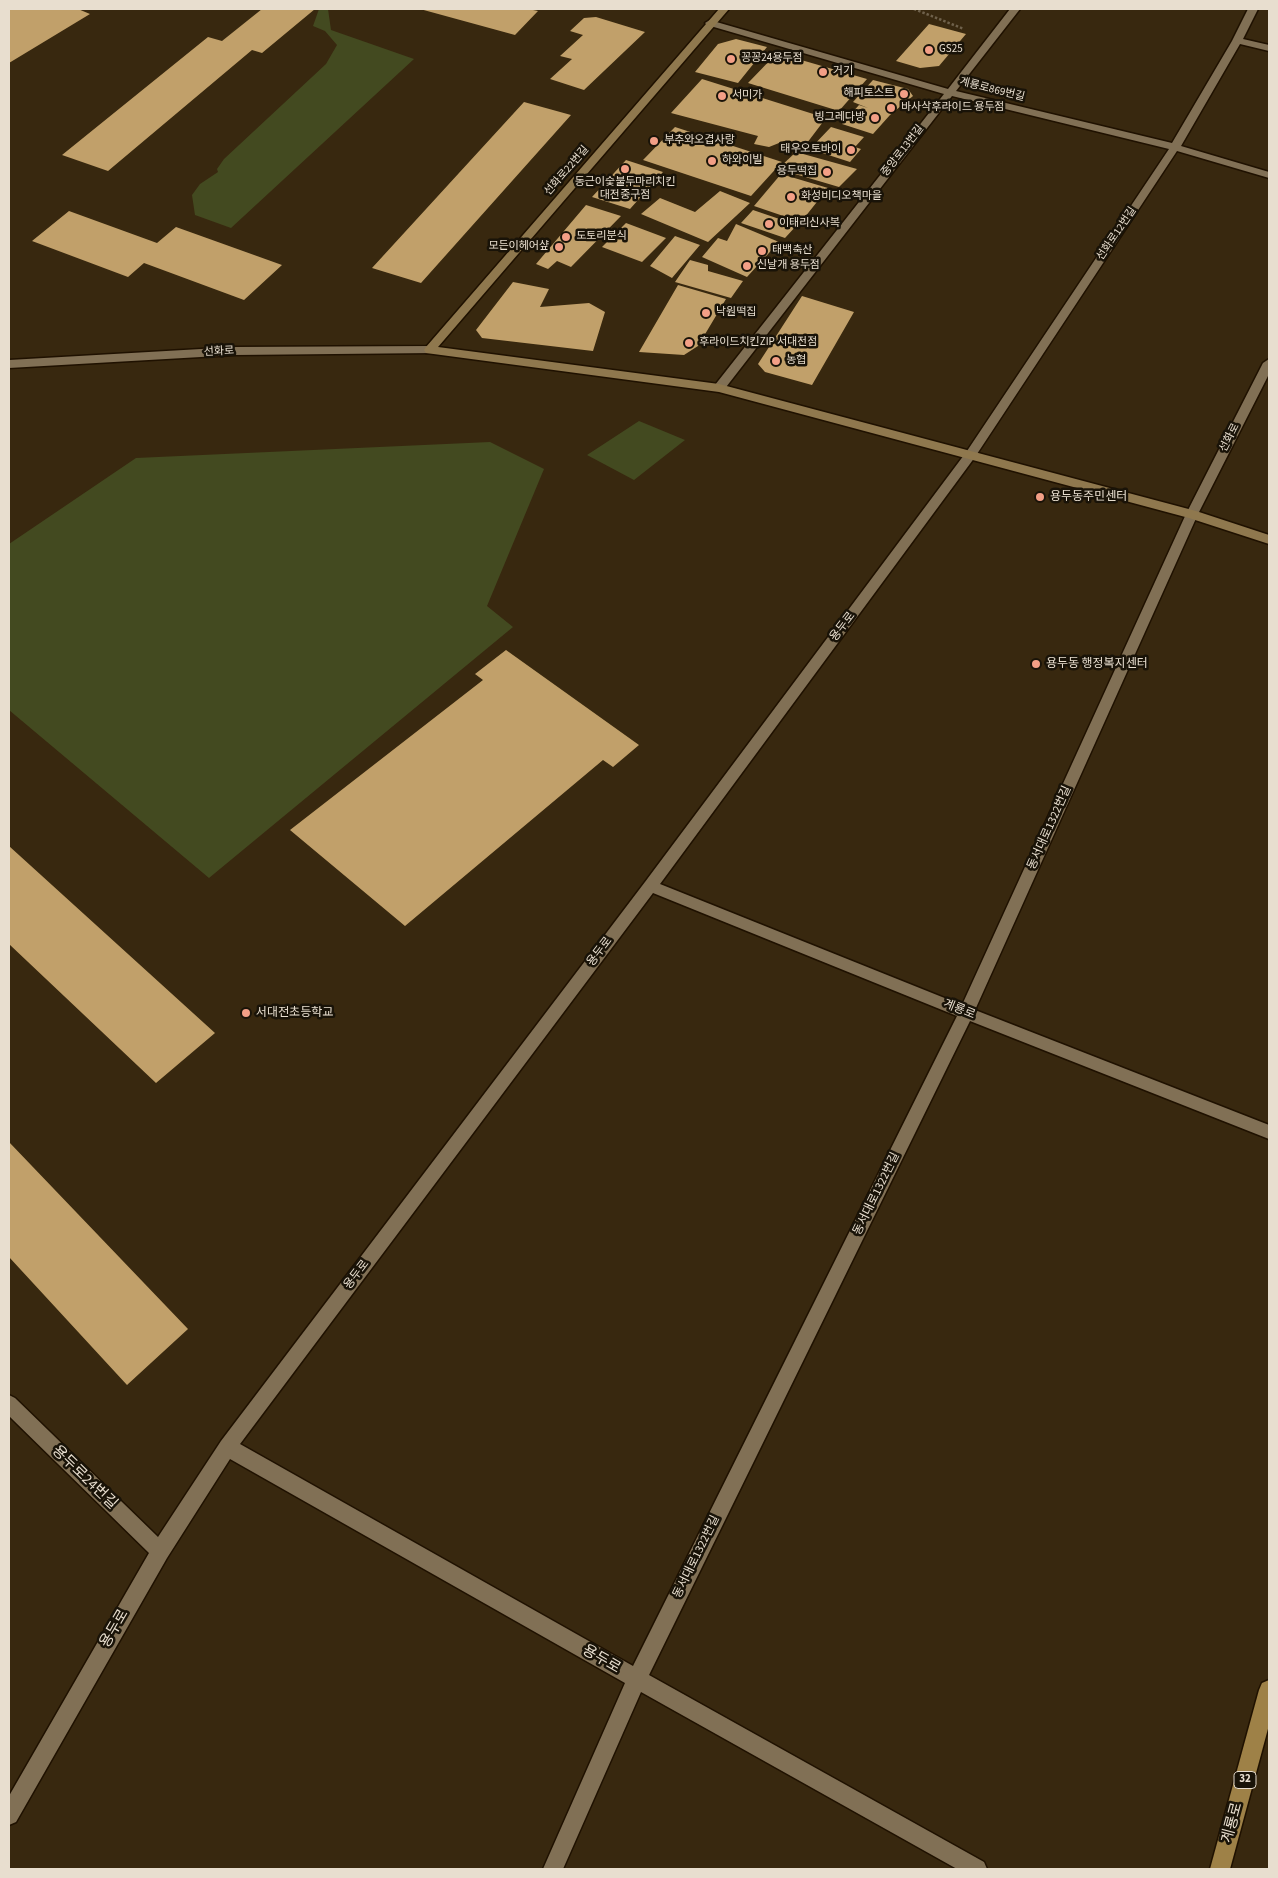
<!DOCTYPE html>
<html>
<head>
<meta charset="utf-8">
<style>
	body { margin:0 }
	#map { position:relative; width:1278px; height:1878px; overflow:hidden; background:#38280f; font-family:"Source Sans 3",sans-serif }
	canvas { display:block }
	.frame { position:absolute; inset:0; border:10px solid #e8decf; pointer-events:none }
</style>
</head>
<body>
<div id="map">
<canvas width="1278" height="1878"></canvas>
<div class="frame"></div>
</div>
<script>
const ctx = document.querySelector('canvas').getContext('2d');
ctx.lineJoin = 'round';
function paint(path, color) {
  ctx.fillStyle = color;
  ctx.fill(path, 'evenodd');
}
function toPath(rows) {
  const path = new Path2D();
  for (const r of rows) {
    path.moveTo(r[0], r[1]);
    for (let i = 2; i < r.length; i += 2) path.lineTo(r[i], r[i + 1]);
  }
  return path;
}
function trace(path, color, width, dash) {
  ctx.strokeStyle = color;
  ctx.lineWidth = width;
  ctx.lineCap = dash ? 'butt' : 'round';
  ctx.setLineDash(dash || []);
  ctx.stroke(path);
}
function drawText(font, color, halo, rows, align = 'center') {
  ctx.font = font + ' "Source Sans 3","Noto Sans KR",sans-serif';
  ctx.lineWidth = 5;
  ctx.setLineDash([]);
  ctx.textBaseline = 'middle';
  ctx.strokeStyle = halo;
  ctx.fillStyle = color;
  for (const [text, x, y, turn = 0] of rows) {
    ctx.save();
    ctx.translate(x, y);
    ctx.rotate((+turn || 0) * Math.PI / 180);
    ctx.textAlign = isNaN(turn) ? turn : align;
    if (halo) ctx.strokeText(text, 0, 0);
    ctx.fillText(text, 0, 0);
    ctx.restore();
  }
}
paint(toPath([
	[319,9,328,9,331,30,414,59,231,228,195,215,192,195,200,184,218,172,217,169,224,159,326,64,337,45,325,31,313,26],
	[639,421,685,440,634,480,587,455],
	[490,442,544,469,487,606,513,627,209,878,9,710,9,544,136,458]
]), '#434a20');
paint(toPath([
	[9,9,78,9,90,14,9,63],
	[262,9,315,9,262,53,252,50,108,171,62,155,208,37,222,41],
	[420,9,528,9,538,11,515,35],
	[596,17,645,32,584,90,550,79,572,59,560,56,583,35,570,31,584,18],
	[929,24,966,34,939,66,920,68,896,61],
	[736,39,767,47,738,83,695,72,718,44],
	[777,53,867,79,839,111,748,83],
	[702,79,826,118,807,143,784,141,769,147,754,144,758,136,671,113],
	[873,80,908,89,913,96,890,115,873,134,842,124,859,105,868,108,853,102],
	[524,102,571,115,421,283,372,268],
	[675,127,782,162,751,196,643,160],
	[831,127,864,137,855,147,861,149,850,162,810,149],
	[796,152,857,169,839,187,795,174,780,167],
	[626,160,663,172,630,209,592,197],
	[781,174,828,188,801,222,754,206],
	[720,191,750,203,708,242,641,214,660,198,695,212],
	[586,205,621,216,571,267,557,261,548,269,536,264],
	[753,210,797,225,785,238,741,223],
	[69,211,157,243,176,227,282,265,244,300,144,263,128,277,32,241],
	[626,223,666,238,642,262,602,247],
	[736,224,779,242,747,277,702,257,718,238,727,241],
	[675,236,700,245,672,278,650,266],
	[690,260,708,265,708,271,743,281,731,298,675,282],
	[513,282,549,289,540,307,589,303,605,312,593,351,482,338,476,330],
	[678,285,726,299,698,346,684,355,639,352],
	[802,296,854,312,812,385,765,372,758,364],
	[506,650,639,745,613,767,603,760,405,926,290,830,483,680,475,674],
	[9,846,215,1033,156,1083,9,944],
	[9,1142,188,1329,127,1385,9,1257]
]), '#c1a06a');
const street = toPath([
	[1010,9,1020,9,956,91,1172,143,1232,41,1248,9,1258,9,1243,39,1269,45,1269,51,1240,44,1181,146,1269,172,1269,178,1177,151,975,457,660,884,962,1005,1186,514,1263,363,1269,359,1269,374,1198,514,975,1010,1269,1125,1269,1139,970,1021,649,1675,984,1862,987,1869,957,1869,641,1692,563,1869,543,1869,625,1683,230,1459,167,1558,16,1822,9,1825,9,1796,149,1553,9,1416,9,1395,15,1398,158,1537,221,1441,645,882,967,451,1169,149,952,96,723,391,715,391,713,388,715,385,944,94,707,25,705,23,710,20,713,21,948,89,1010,9],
	[653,893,957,1016,633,1666,240,1444,653,893],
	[430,346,434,347,436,350,434,353,236,355,9,368,9,360,236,347,430,346]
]);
const secondary = toPath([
	[719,9,729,9,438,347,719,384,1196,511,1269,535,1269,544,1189,518,719,392,426,353,424,350,426,347,719,9]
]);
const primary = toPath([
	[1269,1680,1269,1725,1230,1869,1210,1869,1259,1690,1262,1683,1269,1680]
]);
trace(street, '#1f1100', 3);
trace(secondary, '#1f1100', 3);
trace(primary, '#1f1100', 3);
trace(toPath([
	[914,9,964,29]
]), '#6f614b', 2.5, [2.5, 2]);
paint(street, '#817055');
paint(secondary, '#8f784e');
paint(primary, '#9e8147');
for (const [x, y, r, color] of [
	[929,50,5,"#f39f86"],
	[731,59,5,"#f39f86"],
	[823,72,5,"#f39f86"],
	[904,94,5,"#f39f86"],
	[722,96,5,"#f39f86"],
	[891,108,5,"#f39f86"],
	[875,118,5,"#f39f86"],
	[654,141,5,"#f39f86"],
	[851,150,5,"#f39f86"],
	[712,161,5,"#f39f86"],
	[625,169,5,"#f39f86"],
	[827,172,5,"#f39f86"],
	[791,197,5,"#f39f86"],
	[769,224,5,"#f39f86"],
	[566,237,5,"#f39f86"],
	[559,247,5,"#f39f86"],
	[762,251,5,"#f39f86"],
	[747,266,5,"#f39f86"],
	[706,313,5,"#f39f86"],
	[689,343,5,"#f39f86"],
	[776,361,5,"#f39f86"],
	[1040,497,5,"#f39f86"],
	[1036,664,5,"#f39f86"],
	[246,1013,5,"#f39f86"]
]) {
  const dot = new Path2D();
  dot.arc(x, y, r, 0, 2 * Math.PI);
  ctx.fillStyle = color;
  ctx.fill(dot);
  trace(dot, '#191308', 2);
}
drawText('11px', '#e8decf', '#191308', [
	["GS25",939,50],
	["꽁꽁24용두점",741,59],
	["거기",833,72],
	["해피토스트",894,94,"right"],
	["서미가",732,96],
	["바사삭후라이드 용두점",901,108],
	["빙그레다방",865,118,"right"],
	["부추와오겹사랑",664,141],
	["태우오토바이",841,150,"right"],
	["하와이빌",722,161],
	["용두떡집",817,172,"right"],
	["동근이숯불두마리치킨",625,183,"center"],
	["대전중구점",625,196,"center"],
	["화성비디오책마을",801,197],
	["이태리신사복",779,224],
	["도토리분식",576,237],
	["모든이헤어샾",549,247,"right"],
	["태백축산",772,251],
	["신날개 용두점",757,266],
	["낙원떡집",716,313],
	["후라이드치킨ZIP 서대전점",699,343],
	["농협",786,361]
], 'left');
drawText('11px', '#e8decf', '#191308', [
	["계룡로869번길",992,90,14],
	["중앙로13번길",903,151,-52],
	["선화로22번길",567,171,-49],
	["선화로12번길",1117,234,-56],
	["선화로",219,352,-3],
	["선화로",1230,438,-63]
]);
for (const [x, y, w] of [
	[1245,1780,22]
]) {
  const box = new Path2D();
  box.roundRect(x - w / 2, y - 8.5, w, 17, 4);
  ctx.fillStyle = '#191308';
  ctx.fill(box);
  trace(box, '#e8decf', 1);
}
drawText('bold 11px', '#e8decf', null, [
	["32",1245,1780]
]);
drawText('12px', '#e8decf', '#191308', [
	["용두동주민센터",1050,497],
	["용두동 행정복지센터",1046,664],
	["서대전초등학교",256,1013]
], 'left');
drawText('12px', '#e8decf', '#191308', [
	["용두로",843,627,-53],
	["동서대로1322번길",1050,828,-66],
	["용두로",600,952,-53],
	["계룡로",959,1010,22],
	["동서대로1322번길",877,1194,-64],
	["용두로",357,1275,-53],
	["동서대로1322번길",697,1557,-64]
]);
drawText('15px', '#e8decf', '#191308', [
	["용두로24번길",84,1478,44],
	["용두로",115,1629,-60],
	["용두로",601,1660,30],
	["계룡로",1233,1823,-75]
]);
</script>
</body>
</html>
